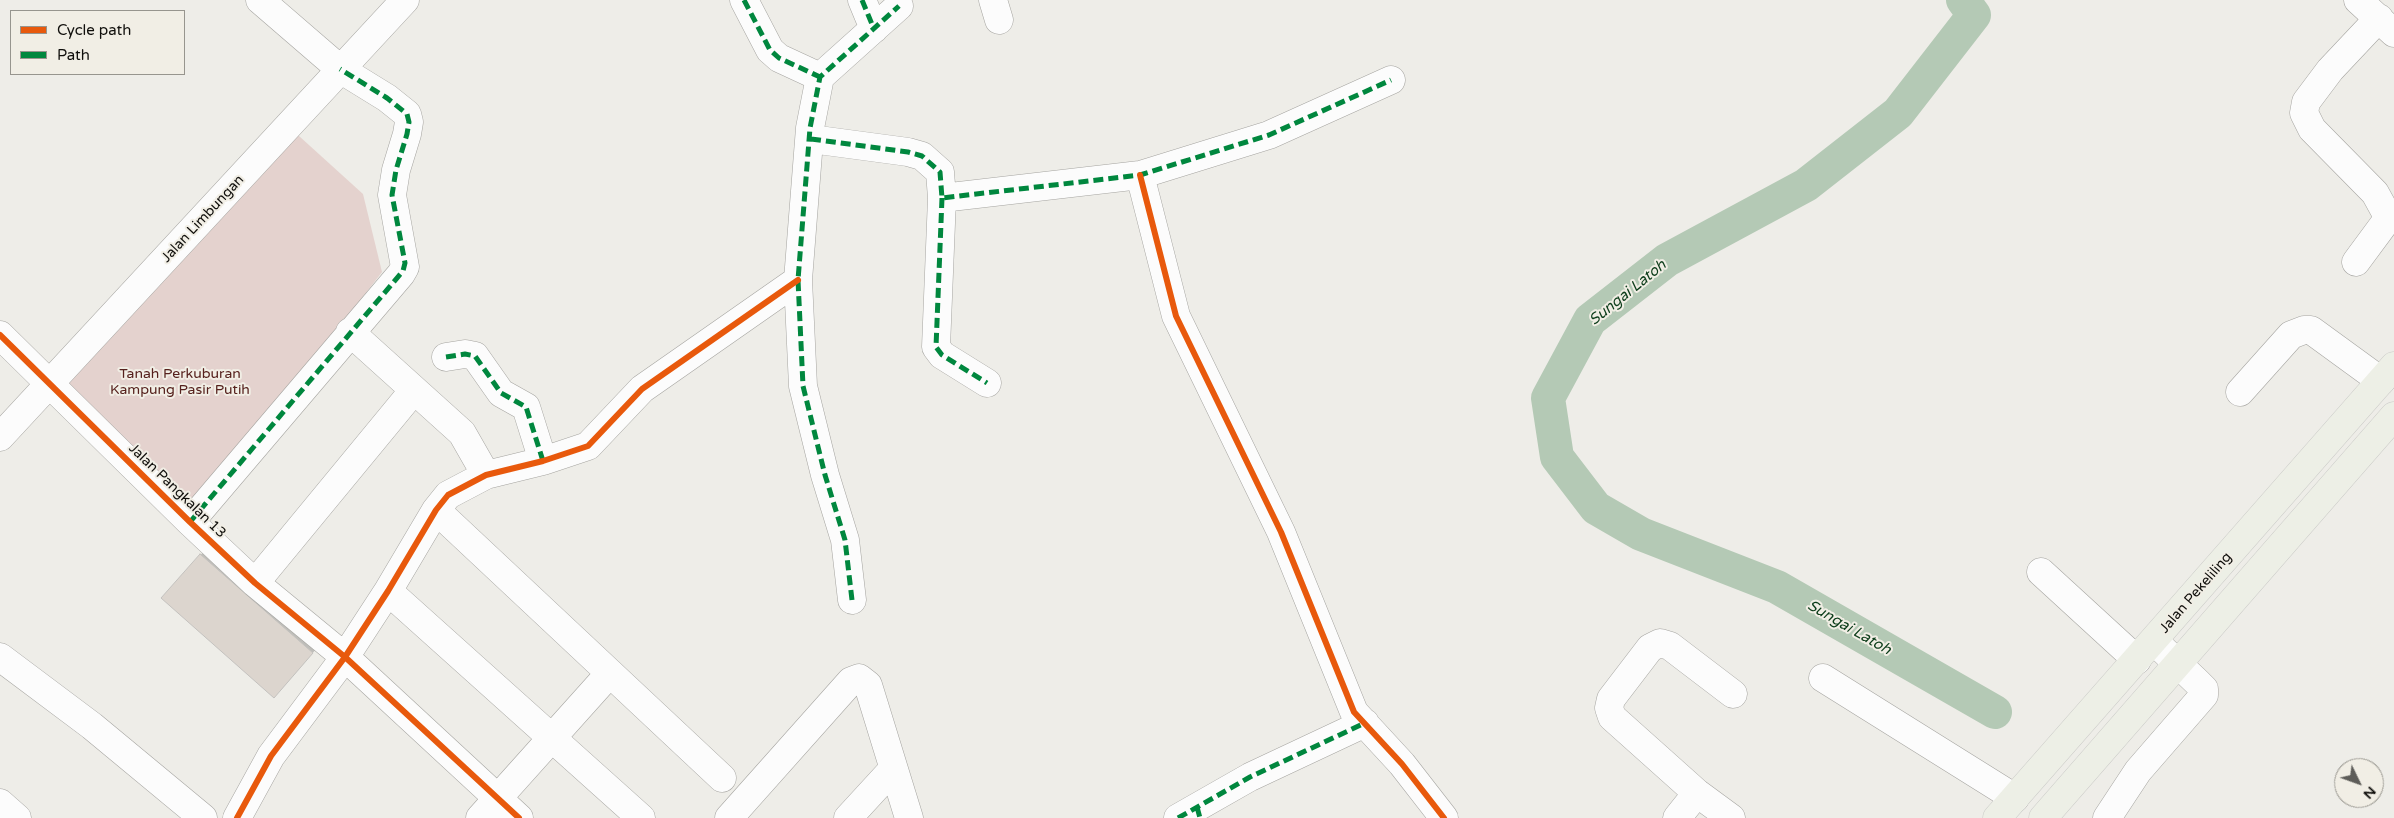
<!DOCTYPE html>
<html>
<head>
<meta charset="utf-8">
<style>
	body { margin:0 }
	#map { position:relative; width:2394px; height:818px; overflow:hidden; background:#eeede8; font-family:"Varela Round",sans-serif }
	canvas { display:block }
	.legend { position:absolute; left:10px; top:10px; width:175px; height:65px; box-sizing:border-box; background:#f1eee5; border:1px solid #97958e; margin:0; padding:6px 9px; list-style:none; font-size:15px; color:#100f0c }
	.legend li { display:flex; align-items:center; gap:10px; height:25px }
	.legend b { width:25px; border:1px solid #97958e }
	.north { position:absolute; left:2334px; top:758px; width:50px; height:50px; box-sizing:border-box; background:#f1eee5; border:1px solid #97958e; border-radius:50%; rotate:132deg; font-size:14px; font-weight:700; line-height:20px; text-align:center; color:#100f0c }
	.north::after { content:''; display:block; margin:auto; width:18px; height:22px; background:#5e5d59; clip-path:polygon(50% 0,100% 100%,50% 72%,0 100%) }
</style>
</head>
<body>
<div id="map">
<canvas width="2394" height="818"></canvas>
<ul class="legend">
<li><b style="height:6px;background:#e8590c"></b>Cycle path</li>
<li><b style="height:6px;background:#00873e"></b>Path</li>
</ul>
<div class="north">N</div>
</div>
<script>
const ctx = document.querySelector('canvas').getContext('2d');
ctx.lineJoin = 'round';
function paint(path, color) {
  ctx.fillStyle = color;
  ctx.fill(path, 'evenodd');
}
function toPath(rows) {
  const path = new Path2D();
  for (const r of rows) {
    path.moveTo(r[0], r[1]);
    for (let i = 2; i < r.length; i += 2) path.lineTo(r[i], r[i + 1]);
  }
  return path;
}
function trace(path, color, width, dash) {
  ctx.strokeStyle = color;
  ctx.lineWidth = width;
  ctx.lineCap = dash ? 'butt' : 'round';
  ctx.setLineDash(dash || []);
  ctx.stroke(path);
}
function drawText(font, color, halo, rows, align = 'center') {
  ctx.font = font + ' "Varela Round",sans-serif';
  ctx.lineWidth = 4;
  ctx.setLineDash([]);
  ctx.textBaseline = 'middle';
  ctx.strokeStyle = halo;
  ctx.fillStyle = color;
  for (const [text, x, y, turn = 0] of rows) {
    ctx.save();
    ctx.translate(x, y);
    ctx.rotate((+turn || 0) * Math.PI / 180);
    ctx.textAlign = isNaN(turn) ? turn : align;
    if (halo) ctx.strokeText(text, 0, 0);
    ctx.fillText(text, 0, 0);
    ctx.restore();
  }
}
paint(toPath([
	[288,126,363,194,382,272,190,522,50,384]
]), '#e4d2ce');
paint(toPath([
	[206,549,317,648,279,692,162,598]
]), '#0003');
trace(toPath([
	[1963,0,1974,15,1898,113,1806,185,1667,260,1590,320,1548,398,1557,457,1596,508,1641,534,1777,587,1995,712]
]), '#b4c9b5', 34);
const building = toPath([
	[200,554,313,653,274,698,161,598,200,554]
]);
paint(building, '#dcd5ce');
trace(building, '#c3c1be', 1);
const minor = toPath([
	[744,0,770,50,779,58,820,77],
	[862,0,874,29],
	[993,0,999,20],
	[2358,0,2394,33],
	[811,139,908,152,922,156,940,172,942,198,1140,175,1269,135,1391,80],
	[1140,175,1176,316,1281,532,1354,712,1402,764,1444,818],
	[942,198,936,347,942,355,987,383],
	[2356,262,2387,220,2386,213,2375,193,2312,129,2304,113,2306,102,2330,70,2379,18],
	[350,332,462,433,486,475],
	[0,335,190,522,255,583,345,657,519,818],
	[446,357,465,354,475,356,501,393,526,407,543,461],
	[2240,392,2291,335,2304,330,2311,330,2381,381],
	[0,437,405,0],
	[436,510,722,778],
	[190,522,401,274,405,267,392,195,396,170,407,134,409,122,407,114,387,98,340,69,260,0],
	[2041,572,2137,660],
	[255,583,414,390],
	[388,591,641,818],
	[852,600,845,540,825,475,803,386,798,280,810,128,820,77,899,6],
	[0,657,92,726,203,818],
	[1823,678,2015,798],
	[0,803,17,818],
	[237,818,271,756,345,657,388,591,436,510,448,495,486,475,543,461,588,446,642,389,798,280],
	[480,818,610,673],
	[729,818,851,681,859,678,868,685,909,818],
	[848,818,893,769],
	[1178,818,1250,777,1365,723],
	[1677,818,1697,793],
	[1731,818,1697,793,1612,717,1609,708,1611,699,1650,648,1660,643,1670,646,1733,694],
	[2107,818,2138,771,2204,695,2204,689,2198,683,2154,641]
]);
const major = toPath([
	[1997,818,2394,366],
	[2043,818,2394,416]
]);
trace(minor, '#a5a4a0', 29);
trace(major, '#c9c9c6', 29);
trace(minor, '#fcfcfc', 28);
trace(major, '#edefe6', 28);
trace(toPath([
	[744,0,770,50,779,58,820,77],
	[862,0,874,29],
	[811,139,908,152,922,156,940,172,942,198,1140,175,1269,135,1391,80],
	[942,198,936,347,942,355,987,383],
	[446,357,465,354,475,356,501,393,526,407,543,461],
	[190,522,403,271,405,263,392,195,396,170,407,134,409,122,407,114,387,98,340,69],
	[852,600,845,540,825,475,803,386,798,280,810,128,820,77,899,6],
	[1197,807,1200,818],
	[1178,818,1250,777,1365,723]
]), '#00873e', 5, [10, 5]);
trace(toPath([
	[1140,175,1176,316,1281,532,1354,712,1402,764,1444,818],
	[0,335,190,522,255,583,345,657,519,818],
	[237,818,271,756,345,657,388,591,436,510,448,495,486,475,543,461,588,446,642,389,798,280]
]), '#e8590c', 6);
drawText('14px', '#100f0c', '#f1eee5', [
	["Jalan Limbungan",203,219,-47],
	["Jalan Pangkalan 13",177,491,44],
	["Jalan Pekeliling",2196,593,-49]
]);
drawText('14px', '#56211d', '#f1eee5', [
	["Tanah Perkuburan",180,374],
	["Kampung Pasir Putih",180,390]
]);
drawText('italic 15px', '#0c3d1a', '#f1eee5', [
	["Sungai Latoh",1628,293,-39],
	["Sungai Latoh",1849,628,30]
]);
</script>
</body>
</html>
